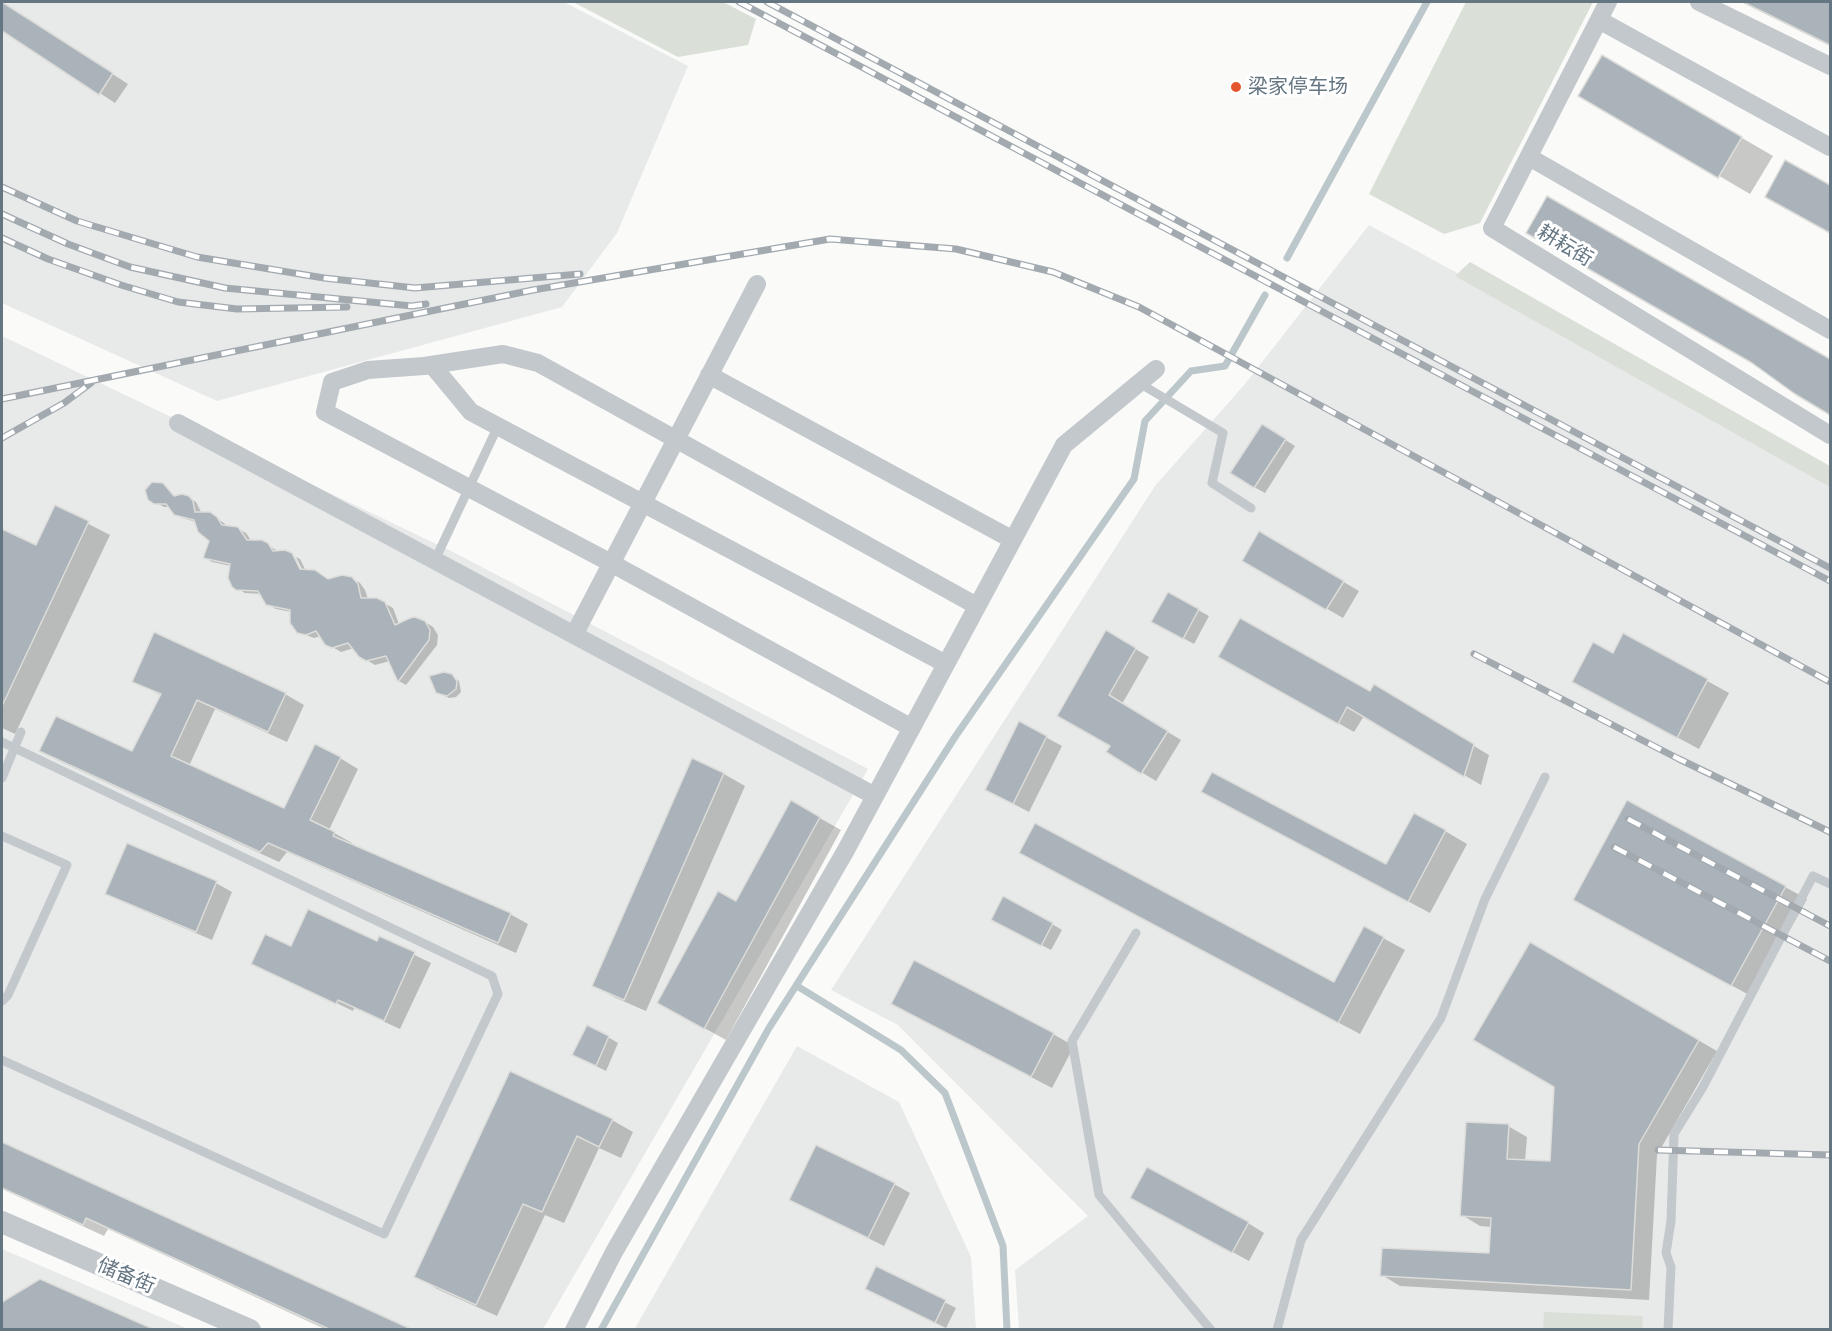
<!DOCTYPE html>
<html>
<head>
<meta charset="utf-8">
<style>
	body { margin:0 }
	#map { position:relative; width:1832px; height:1331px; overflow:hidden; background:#fafaf8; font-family:Montserrat,sans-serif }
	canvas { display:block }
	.frame { position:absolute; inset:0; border:3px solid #657683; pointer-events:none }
</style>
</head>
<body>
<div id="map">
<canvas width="1832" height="1331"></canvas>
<div class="frame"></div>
</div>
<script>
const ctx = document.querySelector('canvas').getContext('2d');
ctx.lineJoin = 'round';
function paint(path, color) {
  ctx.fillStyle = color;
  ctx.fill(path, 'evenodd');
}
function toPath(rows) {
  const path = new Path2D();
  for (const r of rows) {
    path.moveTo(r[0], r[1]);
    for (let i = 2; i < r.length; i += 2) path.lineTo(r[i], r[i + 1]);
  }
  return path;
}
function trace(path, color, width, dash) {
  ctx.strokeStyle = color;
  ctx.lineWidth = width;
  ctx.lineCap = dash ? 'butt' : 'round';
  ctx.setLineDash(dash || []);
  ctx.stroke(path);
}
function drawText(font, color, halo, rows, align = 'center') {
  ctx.font = font + ' Montserrat,"Noto Sans SC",sans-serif';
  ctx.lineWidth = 6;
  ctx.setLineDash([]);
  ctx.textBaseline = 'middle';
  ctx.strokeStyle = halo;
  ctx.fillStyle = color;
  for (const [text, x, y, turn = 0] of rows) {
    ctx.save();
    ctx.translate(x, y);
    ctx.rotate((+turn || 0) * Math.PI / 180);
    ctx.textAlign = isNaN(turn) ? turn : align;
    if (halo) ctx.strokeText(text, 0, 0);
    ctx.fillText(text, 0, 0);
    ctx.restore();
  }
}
paint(toPath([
	[2,2,564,2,688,66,617,233,562,307,217,401,2,303],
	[1369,225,1830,476,1830,1329,1019,1329,1015,1270,1088,1216,898,1025,831,990,1155,486,1245,384],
	[2,336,455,553,868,769,543,1329,343,1329,2,1176],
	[797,1046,899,1102,971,1257,976,1329,634,1330],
	[2,1249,188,1329,2,1329]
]), '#e8e9e9');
paint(toPath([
	[573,2,723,2,756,19,748,45,678,57],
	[1466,2,1593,2,1480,223,1444,234,1369,194],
	[1470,262,1830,466,1830,487,1455,276],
	[1544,1312,1643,1316,1642,1329,1543,1329]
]), '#dadfd7');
paint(toPath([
	[2,2,128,84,115,103,2,29],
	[1741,2,1830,2,1830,46],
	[1603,57,1773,156,1750,194,1581,95],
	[1786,162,1830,187,1830,232,1798,215],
	[1547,198,1830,361,1830,413,1795,392],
	[1273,432,1295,446,1265,493,1254,487],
	[159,483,176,497,188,497,196,502,202,514,210,514,224,523,227,527,238,529,246,533,252,542,262,542,276,550,302,577,305,575,296,557,300,559,306,571,329,580,351,578,360,583,365,590,368,599,384,603,393,608,399,624,425,622,433,627,438,635,437,645,406,685,399,681,390,661,375,665,360,656,354,648,341,652,326,643,321,636,314,638,298,632,292,612,276,609,267,604,262,594,245,593,233,586,231,566,212,562,205,558,211,541,196,522,183,518,175,513,170,507,164,507,155,502],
	[55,507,110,535,15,734,2,728,2,531,37,547],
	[1260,533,1359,591,1343,618,1244,561],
	[1169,594,1209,616,1194,644,1153,622],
	[1107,632,1149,657,1122,704,1181,740,1156,781,1108,752,1112,746,1059,715],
	[1624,635,1729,693,1699,749,1595,693],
	[1220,656,1370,693,1374,686,1489,755,1481,785,1364,716,1354,732],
	[454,678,459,681,461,692,456,697,449,698,437,692],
	[134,681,285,694,304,705,287,742,215,709,189,766,284,810,340,758,358,769,329,830,352,843,352,845,510,914,528,924,516,953,287,852,279,862,59,761,41,751,132,753,162,696],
	[1020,723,1062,746,1029,812,1002,798],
	[693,760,724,774,745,786,646,1011,616,998,594,986],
	[791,802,841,830,726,1040,681,1015,736,903],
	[1225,804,1387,866,1445,831,1467,844,1430,913],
	[127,845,216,883,232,892,212,940,123,902,107,893],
	[1042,865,1335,984,1383,938,1405,950,1360,1034],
	[1785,887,1807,899,1753,997,1596,912],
	[1052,924,1062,930,1051,950,1003,925],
	[380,938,431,963,400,1029,354,1008,353,1011,253,963,292,948,378,943],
	[1531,944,1717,1051,1657,1155,1649,1300,1400,1286,1382,1275,1490,1255,1492,1227,1480,1226,1462,1215,1508,1126,1527,1137,1525,1161,1551,1163,1555,1086],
	[914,1016,1053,1034,1074,1046,1052,1088],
	[608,1037,618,1043,606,1071,584,1060],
	[511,1073,612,1120,633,1132,621,1158,599,1148,564,1223,545,1215,497,1316,437,1289,416,1276],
	[2,1144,392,1322,404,1330,327,1330,108,1229,104,1236,2,1189],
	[894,1184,910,1193,884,1246,791,1200],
	[1148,1206,1248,1223,1264,1233,1249,1261],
	[877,1268,956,1308,946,1328,877,1294],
	[40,1281,150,1330,2,1330,2,1304]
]), '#0003');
trace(toPath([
	[1287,258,1427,2],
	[797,986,901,1050,945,1093,1003,1246,1007,1330],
	[601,1330,769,1028,955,737,1134,479,1145,421,1191,371,1225,366,1265,295]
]), '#bbc7cb', 7);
const building = toPath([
	[2,2,113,73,99,95,2,31,2,2],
	[1743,2,1830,2,1830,45,1743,2],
	[1602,55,1742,137,1718,178,1578,96,1602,55],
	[1785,160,1830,185,1830,233,1765,197,1785,160],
	[1547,196,1830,359,1830,415,1795,394,1752,363,1526,233,1547,196],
	[1262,424,1286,439,1254,488,1230,473,1262,424],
	[152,482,163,483,174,496,182,494,189,496,193,501,195,512,210,512,217,517,222,525,238,527,247,540,262,540,268,543,273,551,285,550,292,553,300,569,315,570,328,579,342,575,352,577,358,584,361,598,377,598,385,602,395,625,410,618,415,617,425,621,430,630,429,640,398,682,386,656,366,661,359,657,348,643,332,648,325,645,316,631,306,635,297,633,290,623,290,610,266,605,258,591,236,590,232,587,228,578,230,564,203,558,209,541,198,532,194,520,174,515,166,504,154,504,148,500,145,490,152,482],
	[55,505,89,521,2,706,2,529,36,545,55,505],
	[1259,531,1344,581,1326,610,1242,561,1259,531],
	[1168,592,1199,609,1183,639,1151,622,1168,592],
	[1240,618,1370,691,1374,684,1474,744,1464,777,1347,707,1338,724,1218,657,1240,618],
	[1106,630,1136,648,1109,695,1168,731,1141,774,1106,752,1110,746,1057,716,1106,630],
	[154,632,286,693,268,732,197,700,171,756,284,808,315,744,341,757,310,820,335,832,333,836,511,913,498,943,268,843,260,852,39,751,56,716,132,751,161,694,132,682,154,632],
	[1623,633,1708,679,1677,738,1572,682,1593,642,1613,653,1623,633],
	[444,672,452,674,457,681,456,689,447,696,436,693,429,676,444,672],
	[1019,721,1047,736,1013,804,985,790,1019,721],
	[692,758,724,773,624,1000,592,986,692,758],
	[1212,772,1386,864,1414,813,1446,830,1408,902,1201,792,1212,772],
	[791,800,820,817,704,1029,657,1003,718,891,736,901,791,800],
	[1627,800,1786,886,1731,986,1573,900,1627,800],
	[1035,823,1334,982,1364,926,1384,937,1338,1023,1019,853,1035,823],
	[127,843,217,881,196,932,105,894,127,843],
	[1003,896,1053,923,1041,946,991,920,1003,896],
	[308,909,377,941,379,936,415,952,384,1021,338,1000,336,1004,251,964,265,934,291,946,308,909],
	[1530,942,1699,1040,1639,1144,1631,1290,1380,1276,1382,1248,1489,1253,1491,1218,1460,1216,1466,1122,1509,1124,1507,1159,1550,1161,1554,1087,1473,1040,1530,942],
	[914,960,1054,1033,1031,1077,891,1004,914,960],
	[587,1025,609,1036,596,1066,572,1055,587,1025],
	[510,1071,613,1119,599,1147,577,1136,542,1212,523,1204,476,1305,414,1277,510,1071],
	[2,1142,411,1329,329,1329,86,1218,83,1225,2,1188,2,1142],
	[816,1145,895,1183,868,1238,789,1200,816,1145],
	[1147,1167,1249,1222,1232,1253,1130,1198,1147,1167],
	[876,1266,946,1300,935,1323,865,1289,876,1266],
	[40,1279,153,1329,2,1329,2,1302,40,1279]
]);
paint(building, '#aab3b9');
trace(building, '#dcdcda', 1.5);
trace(toPath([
	[1139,383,1223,433,1212,483,1251,508],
	[435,560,498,426],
	[2,742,492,976,498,994,384,1234,2,1060],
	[2,778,21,732],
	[2,836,67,865,8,995,2,1001],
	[1136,933,1072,1041,1099,1195,1211,1330],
	[1277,1330,1301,1240,1441,1018,1485,899,1545,777],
	[1668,1330,1671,1267,1666,1253,1671,1221,1674,1134,1703,1087,1813,876,1830,884]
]), '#c3c8cc', 9);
trace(toPath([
	[1608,2,1492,228,1830,435],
	[1699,2,1830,66],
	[1599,20,1830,147],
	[1529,157,1830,330],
	[432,365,471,412,946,664],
	[709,375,1013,540],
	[178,423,875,796],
	[574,635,757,284],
	[912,728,611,563,325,412,332,382,368,370,424,366,503,354,538,363,977,606],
	[574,1330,614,1252,846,850,1064,445,1156,369]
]), '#c3c8cc', 18);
trace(toPath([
	[2,1222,250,1330]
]), '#c3c8cc', 22);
const rail = toPath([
	[739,2,1830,581],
	[767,2,1830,568],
	[2,187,77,221,197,257,324,278,415,288,580,274],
	[2,214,68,244,130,267,225,288,412,306,426,304],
	[2,238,48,259,121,285,178,302,237,309,347,307],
	[2,399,533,290,830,239,956,249,1053,272,1139,307,1830,682],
	[2,438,64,403,91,383],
	[1474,654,1679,759,1830,832],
	[1628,819,1830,926],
	[1614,847,1830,961],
	[1658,1150,1830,1155]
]);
trace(rail, '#a2aab0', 7);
trace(rail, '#fff', 4.5, [14]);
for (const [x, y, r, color] of [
	[1236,87,6,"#e4572e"]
]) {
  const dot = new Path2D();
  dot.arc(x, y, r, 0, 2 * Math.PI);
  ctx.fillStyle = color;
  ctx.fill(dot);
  trace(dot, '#fff', 2);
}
drawText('20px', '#657683', '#fff', [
	["梁家停车场",1248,87]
], 'left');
drawText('20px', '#657683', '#fff', [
	["耕耘街",1565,246,31],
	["储备街",126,1276,23]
]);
</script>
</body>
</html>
